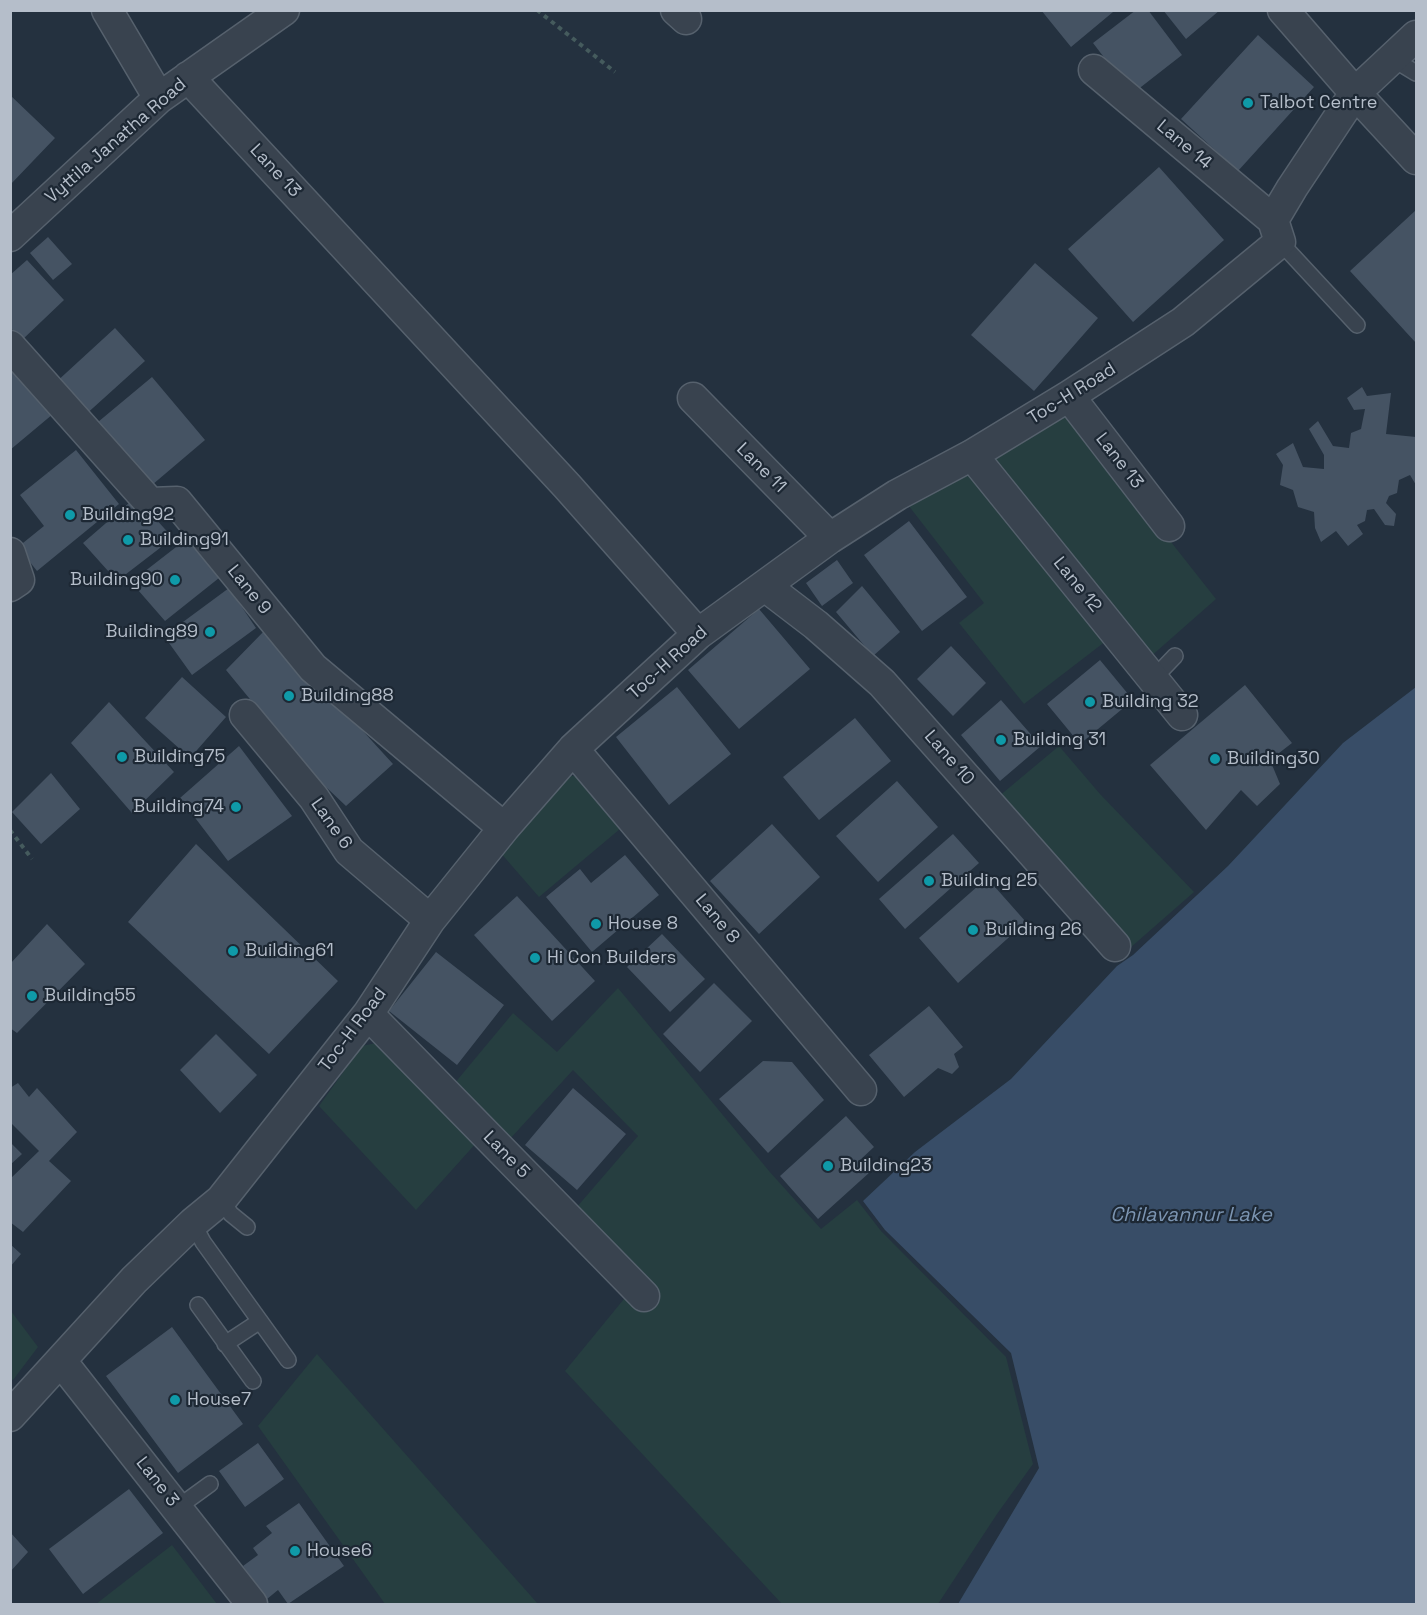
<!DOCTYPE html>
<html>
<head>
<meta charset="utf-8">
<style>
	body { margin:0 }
	#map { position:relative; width:1427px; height:1615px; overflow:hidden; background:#24313f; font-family:"Space Grotesk",sans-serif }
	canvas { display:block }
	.frame { position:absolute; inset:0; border:12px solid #b5beca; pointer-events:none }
</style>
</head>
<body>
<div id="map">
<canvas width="1427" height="1615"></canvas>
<div class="frame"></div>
</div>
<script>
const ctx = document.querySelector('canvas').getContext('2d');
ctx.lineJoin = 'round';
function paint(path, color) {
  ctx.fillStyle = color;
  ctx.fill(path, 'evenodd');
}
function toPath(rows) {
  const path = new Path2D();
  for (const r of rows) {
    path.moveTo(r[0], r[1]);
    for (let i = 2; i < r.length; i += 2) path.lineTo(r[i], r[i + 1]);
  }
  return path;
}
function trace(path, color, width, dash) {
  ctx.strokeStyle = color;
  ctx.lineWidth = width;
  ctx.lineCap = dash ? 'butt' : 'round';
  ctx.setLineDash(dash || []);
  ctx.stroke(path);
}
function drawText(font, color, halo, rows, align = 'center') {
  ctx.font = font + ' "Space Grotesk",sans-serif';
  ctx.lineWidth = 4.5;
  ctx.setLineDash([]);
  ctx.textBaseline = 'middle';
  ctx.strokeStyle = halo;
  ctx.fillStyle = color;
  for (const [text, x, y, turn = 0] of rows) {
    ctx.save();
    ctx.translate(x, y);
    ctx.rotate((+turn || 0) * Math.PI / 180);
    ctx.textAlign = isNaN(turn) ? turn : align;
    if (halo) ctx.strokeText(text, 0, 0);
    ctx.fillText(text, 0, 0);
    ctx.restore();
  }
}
paint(toPath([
	[1070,414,1216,599,1149,658,989,463],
	[969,471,1106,641,1024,704,959,623,984,603,905,501],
	[1059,746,1100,794,1194,892,1130,948,998,797],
	[562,774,578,777,620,829,539,897,499,851],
	[618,988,769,1171,821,1229,857,1200,881,1231,1006,1357,1033,1464,997,1514,938,1604,782,1604,565,1371,628,1294,576,1208,638,1136,573,1070,509,1140,454,1084,513,1013,557,1052],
	[376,1043,478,1141,416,1210,319,1106,362,1046],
	[11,1311,38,1347,13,1380,10,1378],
	[317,1354,538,1604,385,1604,258,1426],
	[172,1545,217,1604,96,1604]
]), '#263e40');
paint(toPath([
	[1416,687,1416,1604,958,1604,1039,1468,1011,1353,885,1230,863,1201,915,1152,1011,1079,1117,966,1133,955,1228,866,1343,743]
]), '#384d67');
paint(toPath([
	[1041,10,1112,10,1113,12,1071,47],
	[1136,10,1148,10,1182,55,1132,94,1093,43],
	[1163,10,1220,10,1186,39],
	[1258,35,1314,87,1238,171,1181,119],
	[10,95,55,138,10,185],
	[1159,167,1224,240,1133,322,1068,249],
	[1416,210,1416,343,1350,271],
	[48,237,72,264,53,280,30,253],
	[27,260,64,300,22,340,10,327,10,275],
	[1035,263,1098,318,1034,391,971,335],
	[115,328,145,361,83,417,54,384],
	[15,370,53,414,10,450,10,374],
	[152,377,205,440,152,485,98,422],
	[1362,387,1367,396,1391,393,1386,434,1416,437,1416,485,1410,475,1399,480,1397,493,1389,496,1386,503,1396,514,1394,526,1385,525,1374,509,1367,510,1365,521,1357,525,1363,534,1348,546,1336,531,1321,542,1315,528,1314,512,1298,507,1293,490,1280,485,1283,465,1276,454,1293,443,1303,467,1324,469,1324,455,1309,429,1318,421,1333,446,1349,448,1351,433,1361,429,1365,409,1354,410,1347,398],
	[76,450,119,504,37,571,18,547,44,526,20,495],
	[136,497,173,538,117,581,83,543],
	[909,521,967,597,922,631,864,555],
	[189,537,219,578,165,621,131,582],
	[837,560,853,583,822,606,806,583],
	[862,586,900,632,873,656,836,612],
	[229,588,256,628,192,675,164,636],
	[759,609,810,669,739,729,688,670],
	[268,627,393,764,346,806,309,771,226,670],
	[951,646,986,683,953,716,917,679],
	[1100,660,1133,700,1080,744,1047,704],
	[182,677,226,717,190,758,145,718],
	[1245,685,1292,743,1270,760,1280,784,1257,806,1241,790,1206,830,1150,765],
	[677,687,731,754,669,805,616,737],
	[1001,700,1041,746,1000,781,961,735],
	[109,702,174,772,132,813,71,743],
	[855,718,891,761,819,820,783,777],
	[239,746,292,816,228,861,180,798],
	[51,773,80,809,41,844,12,812],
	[897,781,938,827,878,882,836,836],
	[772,824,820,877,759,934,710,881],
	[953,834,979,863,905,929,879,899],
	[196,844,338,981,269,1054,128,922],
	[625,855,659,895,592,952,546,897,580,869,591,883],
	[987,878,1026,922,958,983,919,938],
	[517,896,595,981,552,1021,474,935],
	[47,924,85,964,17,1033,10,1028,10,964],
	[662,934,705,979,670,1012,627,967],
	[436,952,504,1005,457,1065,389,1011],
	[714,983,752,1021,700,1072,663,1034],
	[929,1006,963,1047,954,1054,959,1067,952,1074,938,1068,904,1097,869,1055],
	[216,1034,257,1075,220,1113,180,1070],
	[763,1061,792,1062,824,1100,768,1153,719,1099],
	[18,1083,29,1097,37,1088,77,1132,49,1161,71,1181,23,1232,10,1222,10,1179,39,1151,10,1122,10,1088],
	[573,1088,626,1134,577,1190,525,1145],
	[846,1116,874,1147,860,1160,870,1172,818,1219,780,1176],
	[10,1142,22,1154,10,1165],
	[10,1244,21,1254,10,1267],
	[172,1327,243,1424,178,1473,106,1376],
	[258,1443,284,1479,245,1507,219,1471],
	[129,1489,163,1533,83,1594,49,1549],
	[299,1503,344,1566,288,1604,278,1590,267,1599,243,1566,258,1555,253,1548,272,1533,266,1526],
	[10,1532,28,1552,10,1572]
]), '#455363');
const lane = toPath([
	[1393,59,1416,73],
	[1280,242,1357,325],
	[1153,679,1175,656],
	[221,1200,231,1214,247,1227],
	[193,1223,203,1242,288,1360],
	[198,1305,253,1381],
	[225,1344,260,1321],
	[177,1508,210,1484]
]);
const street = toPath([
	[107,10,159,98],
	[676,10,686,19],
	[1283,10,1355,93,1416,159],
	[1094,70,1273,220],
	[188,77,567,486,698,634],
	[10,236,159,98,284,10],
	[10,346,150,503,177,502,313,668,504,828],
	[1069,396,1169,526],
	[693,398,830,538],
	[972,455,1182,715],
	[10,553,19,580,10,586],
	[765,586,816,625,882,683,1115,946],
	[245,715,314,798,349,851,430,920],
	[573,749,861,1090],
	[368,1014,644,1296],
	[61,1361,252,1604],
	[10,1416,134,1280,193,1223,221,1200,368,1014,430,920,504,828,573,749,698,634,830,538,897,495,972,455,1069,396,1183,322,1280,242,1273,220,1292,188,1355,93,1416,36]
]);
trace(lane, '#56616d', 18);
trace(street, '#56616d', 33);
trace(toPath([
	[537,10,615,72],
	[10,830,32,859]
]), '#455b5d', 4, [4.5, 4.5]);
trace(lane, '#39434f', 15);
trace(street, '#39434f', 30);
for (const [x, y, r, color] of [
	[1248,103,6,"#0f9aa8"],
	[70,515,6,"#0f9aa8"],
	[128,540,6,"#0f9aa8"],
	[175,580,6,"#0f9aa8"],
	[210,632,6,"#0f9aa8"],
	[289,696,6,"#0f9aa8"],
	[1090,702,6,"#0f9aa8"],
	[1001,740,6,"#0f9aa8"],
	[122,757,6,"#0f9aa8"],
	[1215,759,6,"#0f9aa8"],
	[236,807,6,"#0f9aa8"],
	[929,881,6,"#0f9aa8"],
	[596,924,6,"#0f9aa8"],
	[973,930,6,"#0f9aa8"],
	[233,951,6,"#0f9aa8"],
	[535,958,6,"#0f9aa8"],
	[32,996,6,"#0f9aa8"],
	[828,1166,6,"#0f9aa8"],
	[175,1400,6,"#0f9aa8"],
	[295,1551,6,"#0f9aa8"]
]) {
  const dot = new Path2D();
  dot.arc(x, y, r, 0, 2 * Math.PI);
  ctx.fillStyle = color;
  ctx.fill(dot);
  trace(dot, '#1d2834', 2);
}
drawText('18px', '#b5beca', '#1d2834', [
	["Talbot Centre",1260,103],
	["Building92",82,515],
	["Building91",140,540],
	["Building90",163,580,"right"],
	["Building89",198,632,"right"],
	["Building88",301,696],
	["Building 32",1102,702],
	["Building 31",1013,740],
	["Building75",134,757],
	["Building30",1227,759],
	["Building74",224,807,"right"],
	["Building 25",941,881],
	["House 8",608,924],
	["Building 26",985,930],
	["Building61",245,951],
	["Hi Con Builders",547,958],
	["Building55",44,996],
	["Building23",840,1166],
	["House7",187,1400],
	["House6",307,1551]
], 'left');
drawText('18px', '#b5beca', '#1d2834', [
	["Vyttila Janatha Road",116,141,-41],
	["Lane 14",1184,145,40],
	["Lane 13",275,171,47],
	["Toc-H Road",1072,394,-32],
	["Lane 13",1119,461,52],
	["Lane 11",761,468,45],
	["Lane 12",1077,585,51],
	["Lane 9",249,590,51],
	["Toc-H Road",668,663,-42],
	["Lane 10",949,758,49],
	["Lane 6",331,824,55],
	["Lane 8",717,919,50],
	["Toc-H Road",353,1030,-53],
	["Lane 5",506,1155,46],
	["Lane 3",157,1482,52]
]);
drawText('italic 20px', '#7c95b2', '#1d2834', [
	["Chilavannur Lake",1191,1216]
]);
</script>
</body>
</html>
